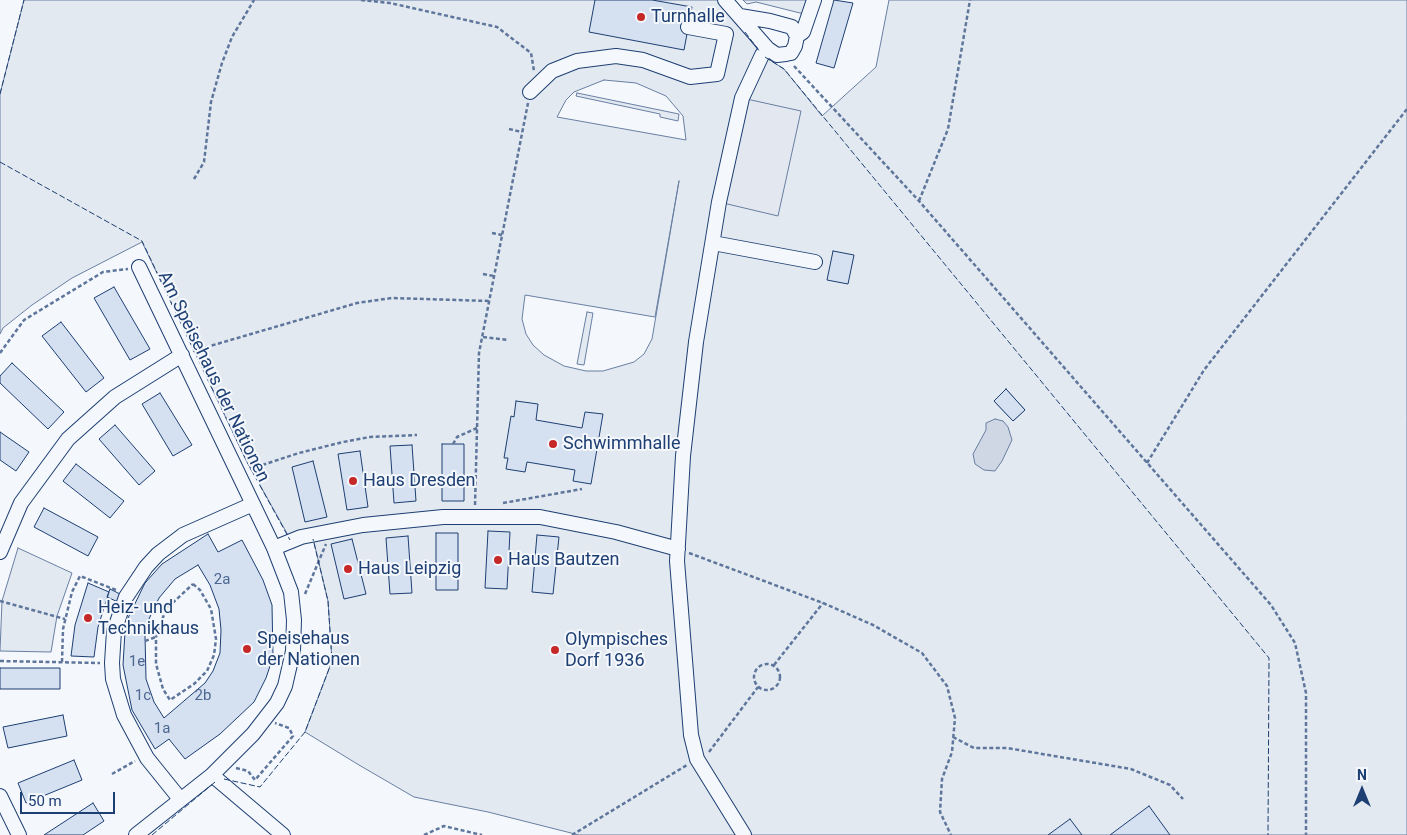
<!DOCTYPE html>
<html>
<head>
<meta charset="utf-8">
<style>
	body { margin:0 }
	#map { position:relative; width:1407px; height:835px; overflow:hidden; background:#f4f7fb; font-family:Roboto,sans-serif }
	canvas { display:block }
	.north { position:absolute; left:1337px; top:765px; width:50px; height:50px; -webkit-text-stroke:4px #f4f7fb; paint-order:stroke; rotate:0deg; font-size:14px; font-weight:700; line-height:20px; text-align:center; color:#1d3f73 }
	.north::after { content:''; display:block; margin:auto; width:18px; height:22px; background:#1d3f73; clip-path:polygon(50% 0,100% 100%,50% 72%,0 100%) }
	.scale { position:absolute; left:20px; top:792px; width:95px; height:22px; box-sizing:border-box; border:2px solid #1d3f73; border-top:0; padding-left:6px; font-size:15px; line-height:18px; white-space:nowrap; color:#1d3f73; -webkit-text-stroke:4px #f4f7fb; paint-order:stroke }
</style>
</head>
<body>
<div id="map">
<canvas width="1407" height="835"></canvas>
<div class="north">N</div>
<div class="scale">50 m</div>
</div>
<script>
const ctx = document.querySelector('canvas').getContext('2d');
ctx.lineJoin = 'round';
function paint(path, color) {
  ctx.fillStyle = color;
  ctx.fill(path, 'evenodd');
}
function toPath(rows) {
  const path = new Path2D();
  for (const r of rows) {
    if (r.length === 3) {
      path.moveTo(r[0] + r[2], r[1]);
      path.arc(r[0], r[1], r[2], 0, 2 * Math.PI);
      continue;
    }
    path.moveTo(r[0], r[1]);
    for (let i = 2; i < r.length; i += 2) path.lineTo(r[i], r[i + 1]);
  }
  return path;
}
function trace(path, color, width, dash) {
  ctx.strokeStyle = color;
  ctx.lineWidth = width;
  ctx.lineCap = dash ? 'butt' : 'round';
  ctx.setLineDash(dash || []);
  ctx.stroke(path);
}
function drawText(font, color, halo, rows, align = 'center') {
  ctx.font = font + ' Roboto,sans-serif';
  ctx.lineWidth = 4;
  ctx.setLineDash([]);
  ctx.textBaseline = 'middle';
  ctx.strokeStyle = halo;
  ctx.fillStyle = color;
  for (const [text, x, y, turn = 0] of rows) {
    ctx.save();
    ctx.translate(x, y);
    ctx.rotate((+turn || 0) * Math.PI / 180);
    ctx.textAlign = isNaN(turn) ? turn : align;
    if (halo) ctx.strokeText(text, 0, 0);
    ctx.fillText(text, 0, 0);
    ctx.restore();
  }
}
const green = toPath([
	[24,0,717,0,723,5,762,55,784,69,822,116,876,67,889,0,1407,0,1407,835,579,835,488,812,414,797,359,765,305,732,332,661,328,601,313,538,293,544,247,462,142,242,72,278,32,305,3,328,0,334,0,94,24,0],
	[604,80,636,83,666,96,683,116,686,140,557,117,566,100,574,92,604,80],
	[679,181,652,339,644,354,634,362,603,371,586,371,564,366,544,355,533,345,526,334,522,319,525,295,655,317,679,181],
	[1006,389,1025,410,1013,421,994,401,1006,389],
	[743,0,807,0,804,14,756,2,747,4,743,0],
	[577,93,679,114,678,121,660,117,660,114,576,96,577,93],
	[587,312,593,313,584,365,577,364,587,312],
	[18,548,72,573,57,616,51,652,0,651,2,601,18,548]
]);
paint(green, '#e3e9f0');
trace(green, '#687fa3', 1);
const parking = toPath([
	[742,98,801,111,778,216,719,202,742,98]
]);
paint(parking, '#e3e8f0');
trace(parking, '#687fa3', 1);
const water = toPath([
	[995,419,1003,421,1008,427,1012,440,1002,461,995,471,984,470,975,464,973,454,986,430,986,423,995,419]
]);
paint(water, '#cfd7e4');
trace(water, '#687fa3', 1);
const building = toPath([
	[595,0,652,0,692,7,684,50,589,32,595,0],
	[834,0,853,3,834,68,816,63,834,0],
	[833,251,854,255,848,284,827,280,833,251],
	[114,287,150,349,130,360,94,298,114,287],
	[61,322,104,378,86,392,42,336,61,322],
	[12,363,64,412,48,429,0,383,0,376,12,363],
	[1006,389,1025,410,1013,421,994,401,1006,389],
	[160,393,192,445,173,456,142,404,160,393],
	[516,401,538,404,536,420,582,428,585,412,603,414,591,484,573,481,575,470,527,462,525,472,506,469,508,458,504,458,511,416,514,417,516,401],
	[115,425,155,471,139,485,99,439,115,425],
	[0,432,29,452,16,471,0,460,0,432],
	[442,444,464,444,464,501,442,501,442,444],
	[412,445,416,501,394,503,390,446,412,445],
	[360,451,368,507,347,510,338,454,360,451],
	[313,461,327,517,305,522,292,467,313,461],
	[76,464,124,501,110,518,63,481,76,464],
	[44,508,98,537,88,556,34,527,44,508],
	[488,531,510,532,507,589,485,588,488,531],
	[436,533,458,533,458,590,436,590,436,533],
	[208,534,218,552,242,540,263,580,272,605,273,657,266,678,254,702,220,734,185,759,169,739,155,749,132,710,123,665,125,632,128,618,145,583,162,564,208,534],
	[198,565,210,585,219,609,221,630,220,653,213,671,205,683,164,718,154,702,146,679,145,635,149,619,159,598,175,579,198,565],
	[537,535,559,537,553,594,532,592,537,535],
	[408,536,412,593,390,594,386,538,408,536],
	[352,539,366,594,344,599,331,544,352,539],
	[88,583,109,592,98,627,94,657,71,656,75,625,88,583],
	[110,589,122,595,118,602,107,597,110,589],
	[0,668,60,668,60,689,0,689,0,668],
	[63,715,67,736,8,748,3,727,63,715],
	[74,760,82,780,26,803,18,783,74,760],
	[93,803,104,821,83,835,44,835,93,803],
	[1149,806,1170,835,1110,835,1149,806],
	[1070,819,1082,835,1048,835,1070,819]
]);
paint(building, '#d5e0f0');
trace(building, '#1d3f73', 1);
const minor = toPath([
	[725,0,768,49,777,55,786,54,791,53,795,46,797,36,792,27,770,21,740,16],
	[797,36,803,32,814,0],
	[530,92,552,71,577,61,616,56,643,60,690,77,717,74,726,34,688,27],
	[713,243,815,262],
	[274,548,301,537,363,525,443,517,540,517,616,532,678,549],
	[0,552,21,503,68,439,115,397,182,355],
	[212,775,283,835],
	[0,796,19,835],
	[180,799,147,758,124,715,113,679,112,663,114,631,126,597,146,567,158,554,183,535,253,504],
	[136,835,212,775,253,734,277,703,285,686,293,651,294,620,291,592,274,548,139,267],
	[744,835,697,759,691,735,677,561,683,456,696,342,719,202,742,98,762,55,768,49]
]);
trace(minor, '#1d3f73', 16);
trace(toPath([
	[361,0,390,3,497,27,531,53,534,71],
	[794,66,919,201,1271,605,1295,643,1306,693,1306,835],
	[509,129,522,132],
	[194,179,204,162,211,102,222,63,232,37,254,0],
	[919,201,948,129,970,0],
	[492,233,502,235],
	[483,274,494,276],
	[483,337,508,340],
	[193,351,357,303,392,298,489,301],
	[0,353,24,320,103,272,128,269],
	[453,444,457,437,477,428],
	[1147,463,1204,370,1407,109],
	[250,469,299,453,343,442,370,437,417,435],
	[503,503,582,489],
	[475,505,479,353,528,103],
	[689,553,823,603,873,625,922,653,947,686,955,718,952,752,942,779,940,812,951,835],
	[193,584,200,590,211,609,216,639,214,655,207,671,194,684,170,700,163,689,156,664,156,637,166,609,193,584],
	[305,594,326,544],
	[0,601,65,619],
	[146,629,156,637],
	[145,641,156,637],
	[0,661,100,663],
	[62,662,63,629,72,592,80,576,116,590],
	[767,677,13],
	[774,665,823,603],
	[953,737,974,748,1007,748,1131,769,1170,785,1183,799],
	[709,752,758,687],
	[236,768,248,771,255,780,293,736,289,728,275,723],
	[112,774,135,761],
	[424,835,444,826,482,835],
	[572,835,687,765]
]), '#5e769c', 2.5, [4, 2.5]);
trace(minor, '#f4f7fb', 14);
trace(toPath([
	[745,32,760,52],
	[765,57,784,69,1269,658,1268,835],
	[0,94,24,0],
	[0,162,142,241,247,462,290,540],
	[224,779,260,787,305,732,332,661,328,601,313,539],
	[152,835,215,782]
]), '#1d3f73', 1, [6, 2.5]);
for (const [x, y, r, color] of [
	[641,17,5,"#c62828"],
	[553,444,5,"#c62828"],
	[353,481,5,"#c62828"],
	[498,560,5,"#c62828"],
	[348,569,5,"#c62828"],
	[88,618,5,"#c62828"],
	[247,649,5,"#c62828"],
	[555,650,5,"#c62828"]
]) {
  const dot = new Path2D();
  dot.arc(x, y, r, 0, 2 * Math.PI);
  ctx.fillStyle = color;
  ctx.fill(dot);
  trace(dot, '#f4f7fb', 2);
}
drawText('15px', '#4b6792', null, [
	["2a",222,580],
	["1e",137,662],
	["1c",143,696],
	["2b",203,696],
	["1a",162,729]
]);
drawText('18px', '#1d3f73', '#f4f7fb', [
	["Turnhalle",651,17],
	["Schwimmhalle",563,444],
	["Haus Dresden",363,481],
	["Haus Bautzen",508,560],
	["Haus Leipzig",358,569],
	["Heiz- und",98,608],
	["Technikhaus",98,629],
	["Speisehaus",257,639],
	["der Nationen",257,660],
	["Olympisches",565,640],
	["Dorf 1936",565,661]
], 'left');
drawText('18px', '#1d3f73', '#f4f7fb', [
	["Am Speisehaus der Nationen",213,377,64]
]);
</script>
</body>
</html>
